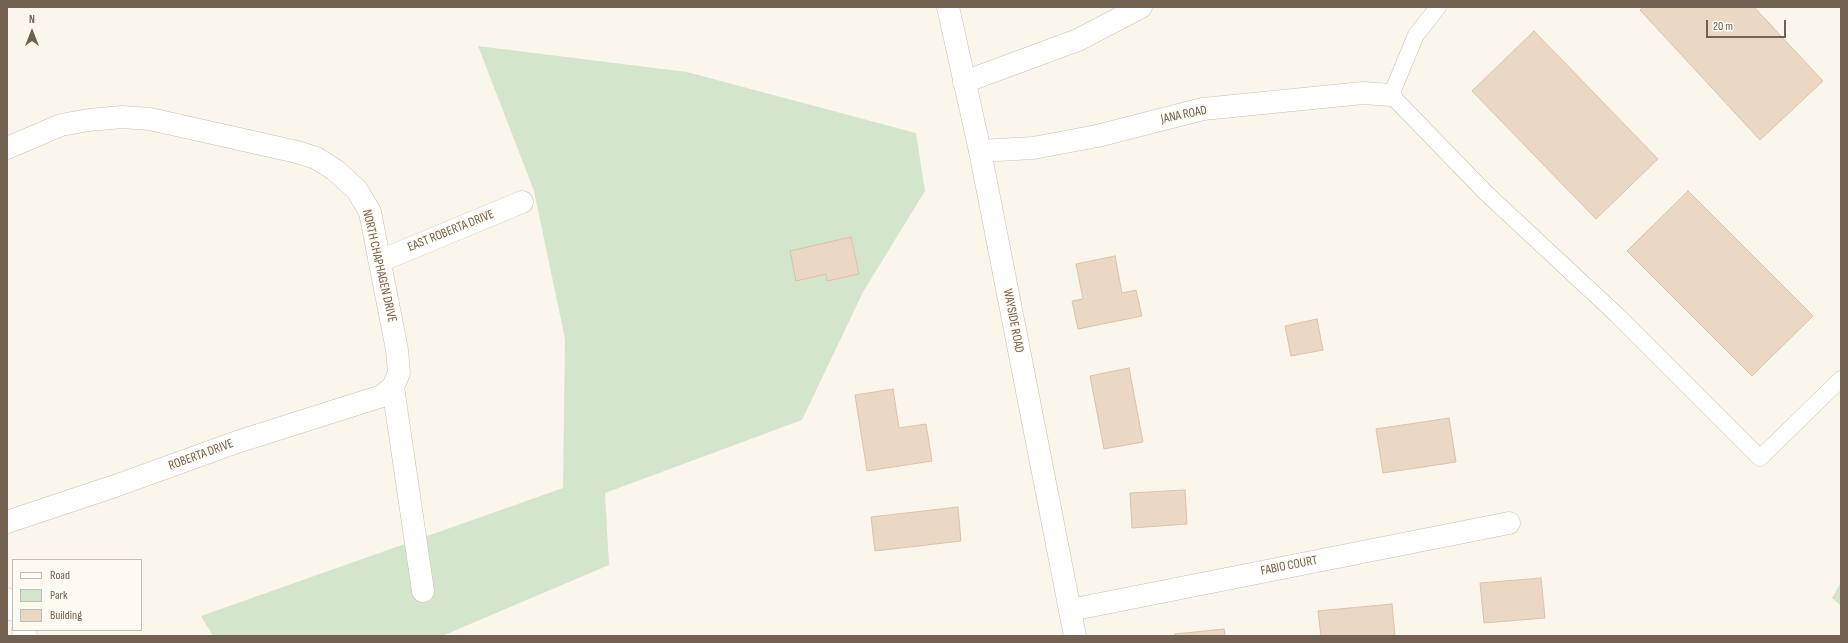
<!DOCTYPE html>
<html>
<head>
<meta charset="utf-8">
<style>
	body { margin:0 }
	#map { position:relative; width:1848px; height:643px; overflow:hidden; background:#faf6eb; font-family:"Sofia Sans Condensed",sans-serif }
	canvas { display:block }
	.frame { position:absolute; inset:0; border:8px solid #726051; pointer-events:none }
	.legend { position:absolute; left:12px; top:559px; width:130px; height:72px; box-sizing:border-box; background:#fdfaf1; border:1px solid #c5bcb1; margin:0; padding:5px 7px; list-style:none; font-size:12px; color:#726051 }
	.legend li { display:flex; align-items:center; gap:8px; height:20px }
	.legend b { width:20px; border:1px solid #c5bcb1 }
	.north { position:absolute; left:12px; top:12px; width:40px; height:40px; -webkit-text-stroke:3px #fdfaf1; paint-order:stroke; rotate:0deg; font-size:11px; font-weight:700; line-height:16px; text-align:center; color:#726051 }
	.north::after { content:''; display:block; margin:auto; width:14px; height:18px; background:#726051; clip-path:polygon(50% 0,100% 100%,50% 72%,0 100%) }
	.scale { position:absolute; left:1706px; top:20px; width:80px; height:18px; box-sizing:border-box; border:2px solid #726051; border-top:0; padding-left:5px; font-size:12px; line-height:14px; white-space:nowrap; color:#726051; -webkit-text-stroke:3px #fdfaf1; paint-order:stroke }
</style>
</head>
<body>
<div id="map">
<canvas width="1848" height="643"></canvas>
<div class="frame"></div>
<ul class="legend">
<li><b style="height:5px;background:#fff"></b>Road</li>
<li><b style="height:11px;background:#d3e6cb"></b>Park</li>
<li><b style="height:11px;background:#ead7c4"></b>Building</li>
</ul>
<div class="north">N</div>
<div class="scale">20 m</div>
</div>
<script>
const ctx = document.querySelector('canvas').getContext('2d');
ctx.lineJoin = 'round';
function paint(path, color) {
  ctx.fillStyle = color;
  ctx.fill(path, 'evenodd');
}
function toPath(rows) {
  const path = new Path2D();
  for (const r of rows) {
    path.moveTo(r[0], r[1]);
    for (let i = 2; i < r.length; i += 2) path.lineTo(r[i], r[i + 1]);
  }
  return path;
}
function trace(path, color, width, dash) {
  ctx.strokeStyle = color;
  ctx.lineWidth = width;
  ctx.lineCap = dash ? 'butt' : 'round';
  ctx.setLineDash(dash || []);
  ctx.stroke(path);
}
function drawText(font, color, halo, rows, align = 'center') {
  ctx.font = font + ' "Sofia Sans Condensed",sans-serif';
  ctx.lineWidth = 3;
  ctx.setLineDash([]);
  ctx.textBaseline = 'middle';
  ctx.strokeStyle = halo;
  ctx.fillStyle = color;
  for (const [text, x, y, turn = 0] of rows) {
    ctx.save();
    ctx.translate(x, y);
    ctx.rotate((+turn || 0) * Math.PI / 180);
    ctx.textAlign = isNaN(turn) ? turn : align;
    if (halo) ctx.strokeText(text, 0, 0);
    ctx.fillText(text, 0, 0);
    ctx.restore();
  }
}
paint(toPath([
	[478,46,687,72,916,133,925,191,863,292,802,420,605,493,609,565,442,636,213,636,201,616,563,488,565,339,534,191],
	[1841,582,1841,606,1832,598]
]), '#d3e6cb');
const building = toPath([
	[1643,7,1754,7,1823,81,1760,140,1640,10,1643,7],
	[1534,31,1658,159,1596,219,1472,91,1534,31],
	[1688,191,1813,316,1752,376,1627,251,1688,191],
	[851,237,859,274,827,281,826,274,796,281,790,251,851,237],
	[1115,256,1122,293,1136,290,1142,316,1078,329,1072,301,1083,299,1076,264,1115,256],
	[1317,319,1323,350,1291,356,1285,326,1317,319],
	[1129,368,1143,442,1104,449,1090,376,1129,368],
	[893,389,899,428,926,424,932,461,867,471,855,395,893,389],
	[1449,418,1456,462,1383,473,1376,429,1449,418],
	[1185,490,1187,524,1132,528,1130,493,1185,490],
	[958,507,961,541,875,551,871,517,958,507],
	[1541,578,1545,618,1484,623,1480,583,1541,578],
	[1392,604,1395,636,1321,636,1318,611,1392,604],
	[1224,629,1225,636,1175,636,1175,634,1224,629]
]);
paint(building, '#ead7c4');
trace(building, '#ddc2a8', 1);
const service = toPath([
	[1438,7,1416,35,1391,95,1486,193,1617,315,1760,458,1841,379]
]);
const minor = toPath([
	[964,82,1078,40,1141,7],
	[7,148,61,125,89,120,122,117,150,119,297,152,316,158,335,170,357,190,370,212,397,350,399,373,393,387,423,591],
	[980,151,1033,148,1097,136,1203,109,1363,93,1391,95],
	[380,261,522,202],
	[7,522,115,486,237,442,382,396,393,387],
	[7,599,13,610],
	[1070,610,1509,523],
	[23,630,26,636]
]);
const tertiary = toPath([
	[948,7,980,151,1075,636]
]);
trace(service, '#cbbfb2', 17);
trace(minor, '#cbbfb2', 23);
trace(tertiary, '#cbbfb2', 23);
trace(service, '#fff', 16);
trace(minor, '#fff', 22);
trace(tertiary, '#fff', 22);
drawText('13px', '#726051', '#fdfaf1', [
	["JANA ROAD",1184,115,-12],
	["EAST ROBERTA DRIVE",451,231,-22],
	["NORTH CHAPHAGEN DRIVE",379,266,77],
	["WAYSIDE ROAD",1013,321,79],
	["ROBERTA DRIVE",201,455,-20],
	["FABIO COURT",1289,566,-11]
]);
</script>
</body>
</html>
